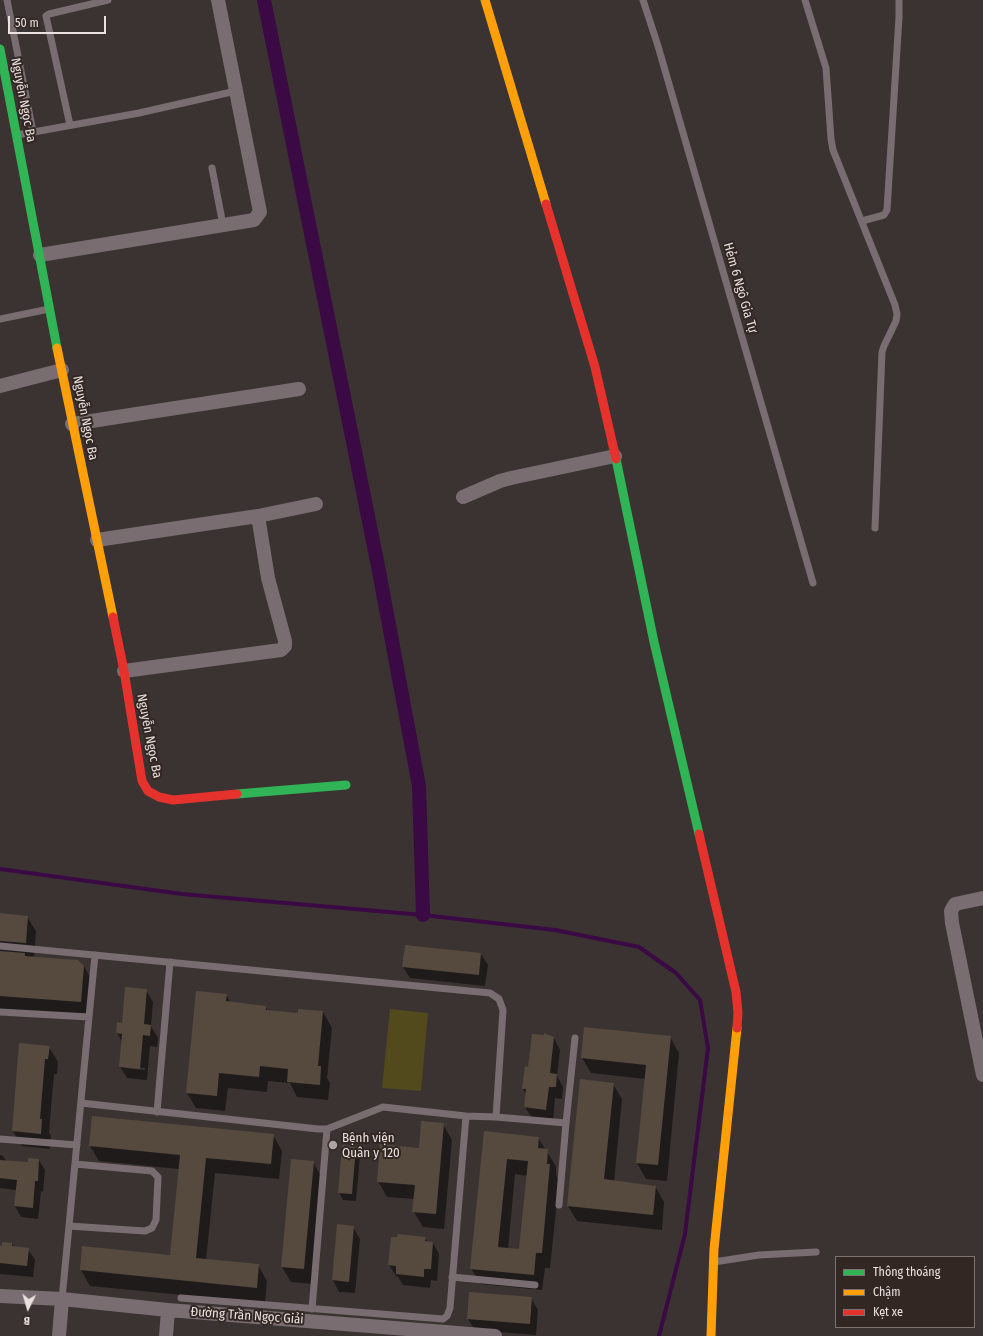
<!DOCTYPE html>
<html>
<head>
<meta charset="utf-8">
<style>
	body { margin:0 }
	#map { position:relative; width:983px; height:1336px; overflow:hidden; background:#3a3332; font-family:"Fira Sans Condensed",sans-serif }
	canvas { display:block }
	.legend { position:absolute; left:835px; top:1256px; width:140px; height:72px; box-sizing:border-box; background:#332724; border:1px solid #7d726f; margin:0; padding:5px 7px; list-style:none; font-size:12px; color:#ebe2e0 }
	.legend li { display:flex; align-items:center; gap:8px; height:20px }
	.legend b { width:20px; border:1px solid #7d726f }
	.north { position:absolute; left:8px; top:1288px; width:40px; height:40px; -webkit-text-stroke:3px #332724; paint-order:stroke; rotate:185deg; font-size:11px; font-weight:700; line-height:16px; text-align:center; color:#ebe2e0 }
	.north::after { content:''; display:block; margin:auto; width:14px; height:18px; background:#ebe2e0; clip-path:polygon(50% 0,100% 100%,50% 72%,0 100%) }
	.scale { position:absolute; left:8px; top:16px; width:98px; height:18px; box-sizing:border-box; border:2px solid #ebe2e0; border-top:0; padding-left:5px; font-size:12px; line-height:14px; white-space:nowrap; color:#ebe2e0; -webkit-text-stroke:3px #332724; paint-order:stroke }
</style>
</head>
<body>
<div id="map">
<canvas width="983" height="1336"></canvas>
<ul class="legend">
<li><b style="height:5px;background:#30b455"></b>Thông thoáng</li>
<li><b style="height:5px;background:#ff9f0a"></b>Chậm</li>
<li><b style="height:5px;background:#e5322d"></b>Kẹt xe</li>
</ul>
<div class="north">B</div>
<div class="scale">50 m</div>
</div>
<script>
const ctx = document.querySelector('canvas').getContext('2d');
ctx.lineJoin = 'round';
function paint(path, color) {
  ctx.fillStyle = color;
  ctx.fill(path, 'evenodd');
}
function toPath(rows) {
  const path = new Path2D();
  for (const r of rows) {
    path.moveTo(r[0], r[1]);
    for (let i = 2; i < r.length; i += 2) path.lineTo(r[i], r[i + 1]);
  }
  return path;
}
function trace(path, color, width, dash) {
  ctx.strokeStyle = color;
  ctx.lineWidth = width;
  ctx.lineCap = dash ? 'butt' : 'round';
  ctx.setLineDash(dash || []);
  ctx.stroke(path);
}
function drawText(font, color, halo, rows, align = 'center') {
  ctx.font = font + ' "Fira Sans Condensed",sans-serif';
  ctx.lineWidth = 4;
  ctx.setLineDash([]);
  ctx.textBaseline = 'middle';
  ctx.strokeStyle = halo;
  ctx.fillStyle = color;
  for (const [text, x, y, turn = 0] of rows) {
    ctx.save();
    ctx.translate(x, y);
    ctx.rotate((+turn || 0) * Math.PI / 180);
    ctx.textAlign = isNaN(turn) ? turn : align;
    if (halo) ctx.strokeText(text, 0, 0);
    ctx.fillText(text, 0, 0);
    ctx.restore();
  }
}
paint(toPath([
	[390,1009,428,1013,421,1091,382,1088]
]), '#52491c');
paint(toPath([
	[0,914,27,917,36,931,34,957,84,966,92,981,89,1017,0,1009],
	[481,954,488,965,485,986,410,978,403,967],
	[146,990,153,1002,151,1026,158,1038,157,1047,150,1046,147,1080,127,1078,120,1067,122,1042,117,1033],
	[126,1066,145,1068,145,1070,126,1068],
	[226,995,231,1003,266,1007,268,1011,299,1014,323,1012,332,1028,327,1078,330,1083,328,1100,297,1097,290,1083,268,1081,267,1092,228,1088,225,1111,196,1108,187,1093],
	[670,1037,679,1053,667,1181,646,1179,637,1163,646,1079,591,1073,582,1058],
	[554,1038,560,1050,557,1076,563,1087,562,1099,555,1098,553,1121,532,1118,525,1107,526,1094,523,1089,529,1068],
	[49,1047,58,1062,57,1074,54,1074,49,1132,51,1136,50,1149,22,1146,13,1131],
	[613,1084,622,1099,614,1181,655,1186,664,1202,662,1230,577,1221,568,1206],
	[443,1124,452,1140,444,1229,423,1227,414,1212,415,1199,387,1197,378,1181,420,1149],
	[485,1132,538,1138,556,1166,556,1175,559,1181,550,1268,545,1268,542,1290,480,1284,471,1268],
	[515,1174,528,1176,520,1250,508,1249],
	[273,1135,282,1151,279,1179,215,1173,206,1260,258,1265,267,1281,265,1303,90,1286,81,1270,83,1247,171,1256,179,1169,99,1161,90,1146],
	[356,1148,360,1155,356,1201,343,1200,339,1192],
	[0,1155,3,1156,6,1161,29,1163,39,1160,45,1170,43,1192,41,1191,38,1219,21,1217,15,1206,17,1190,0,1188],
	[313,1162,322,1178,312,1284,291,1282,282,1267],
	[353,1227,360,1239,355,1293,339,1292,333,1280],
	[425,1238,428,1242,433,1243,439,1254,437,1281,431,1280,430,1288,403,1285,398,1277,396,1276,389,1265],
	[12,1244,14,1247,28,1249,35,1260,33,1277,0,1274,0,1246],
	[531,1298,538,1310,536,1335,475,1330,468,1319]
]), '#0007');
trace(toPath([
	[0,869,182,894,423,915,555,930,639,947,676,973,700,1000,708,1048,685,1234,659,1336]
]), '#3b0a44', 4);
trace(toPath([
	[264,0,378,566,419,786,423,915]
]), '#3b0a44', 14);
paint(toPath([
	[0,913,28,916,26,943,0,941],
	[405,945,481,953,479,975,402,967],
	[0,951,25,953,25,956,78,960,84,966,81,1002,0,996],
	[125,987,147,989,144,1024,151,1025,150,1036,143,1035,140,1069,119,1067,122,1034,116,1033,117,1022,122,1023],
	[196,991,227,994,226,1001,266,1006,266,1010,298,1013,298,1009,323,1011,318,1066,321,1066,320,1085,287,1082,288,1069,260,1066,259,1077,219,1073,217,1096,186,1093],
	[584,1027,671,1036,658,1165,636,1163,646,1065,581,1058],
	[544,1033,554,1037,550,1073,557,1074,556,1087,549,1087,546,1110,524,1107,526,1089,522,1089,525,1066,528,1067,532,1034,544,1035],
	[19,1043,50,1046,48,1059,45,1059,40,1119,42,1119,41,1134,12,1131],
	[580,1079,614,1083,604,1179,656,1186,653,1215,567,1206],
	[92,1116,274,1134,271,1164,206,1158,196,1258,259,1264,257,1288,80,1270,82,1246,170,1255,180,1155,89,1146],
	[421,1121,444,1123,436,1214,412,1212,415,1185,377,1182,380,1144,419,1148],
	[484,1131,539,1137,538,1148,548,1149,547,1164,550,1164,542,1253,536,1253,534,1275,470,1269],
	[507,1159,528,1161,519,1249,498,1247],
	[342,1145,356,1147,352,1194,338,1193],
	[28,1158,39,1159,38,1181,35,1181,33,1208,14,1206,17,1180,0,1178,0,1160,28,1162],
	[291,1159,314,1161,304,1269,281,1267],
	[337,1224,354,1226,349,1282,332,1280],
	[398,1234,426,1237,425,1241,433,1242,431,1269,424,1269,424,1277,396,1274,396,1266,388,1265,391,1237,397,1237],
	[2,1242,12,1243,12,1246,29,1248,27,1266,0,1263,0,1245,2,1246],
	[469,1292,532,1297,530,1324,467,1319]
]), '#564a3f');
trace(toPath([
	[7,0,33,132],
	[643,0,658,46,813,583],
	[805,0,826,68,831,139,833,150,895,305,897,314,896,321,884,346,882,352,875,528],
	[70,125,46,16,49,14,108,0],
	[17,135,139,113,236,91],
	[212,168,223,225],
	[862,221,884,215,887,210,899,17,899,0],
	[0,319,49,309],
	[0,946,490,993,499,999,503,1010,496,1117],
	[0,1012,89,1017,62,1299],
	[89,1017,95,955],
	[81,1103,318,1129,327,1129,383,1107,466,1116,496,1117,566,1123,575,1038],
	[157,1112,170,962],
	[0,1139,77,1145],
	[559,1205,566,1123],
	[69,1226,145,1231,152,1228,156,1220,158,1177,152,1171,75,1164],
	[714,1262,759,1255,816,1252],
	[452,1277,535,1285],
	[181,1298,443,1319,447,1316,450,1308,466,1116],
	[312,1309,327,1129]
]), '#7a6d71', 7);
trace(toPath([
	[40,255,254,220,260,212,218,0],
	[0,386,62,370],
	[72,424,299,389],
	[463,497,500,481,511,478,615,456],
	[97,540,258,516,316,504],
	[124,671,281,650,285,646,285,641,268,578,258,516],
	[983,898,955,904,951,911,952,923,983,1075],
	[0,1296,62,1299,168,1310,495,1336],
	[59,1336,62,1299],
	[166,1336,168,1310]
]), '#7a6d71', 14);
trace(toPath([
	[0,49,57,348],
	[616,459,654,642,699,834],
	[237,794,346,785]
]), '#30b455', 9);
trace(toPath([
	[485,0,546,204],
	[57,348,113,617],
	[711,1336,714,1249,737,1028]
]), '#ff9f0a', 9);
trace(toPath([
	[546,204,595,367,616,459],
	[113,617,124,671,142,781,148,791,159,797,173,800,237,794],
	[699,834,736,992,738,1013,737,1028]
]), '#e5322d', 9);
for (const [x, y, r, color] of [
	[333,1145,5,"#ada5a3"]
]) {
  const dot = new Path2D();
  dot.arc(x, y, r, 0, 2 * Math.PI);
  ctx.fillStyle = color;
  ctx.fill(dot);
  trace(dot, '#332724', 1.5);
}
drawText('13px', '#ebe2e0', '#332724', [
	["Nguyễn Ngọc Ba",23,100,79],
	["Hẻm 6 Ngô Gia Tự",740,288,74],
	["Nguyễn Ngọc Ba",85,418,79],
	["Nguyễn Ngọc Ba",149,736,79],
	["Đường Trần Ngọc Giải",247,1316,4]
]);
drawText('13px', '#ebe2e0', '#332724', [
	["Bệnh viện",342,1138],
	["Quân y 120",342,1153]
], 'left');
</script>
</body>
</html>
